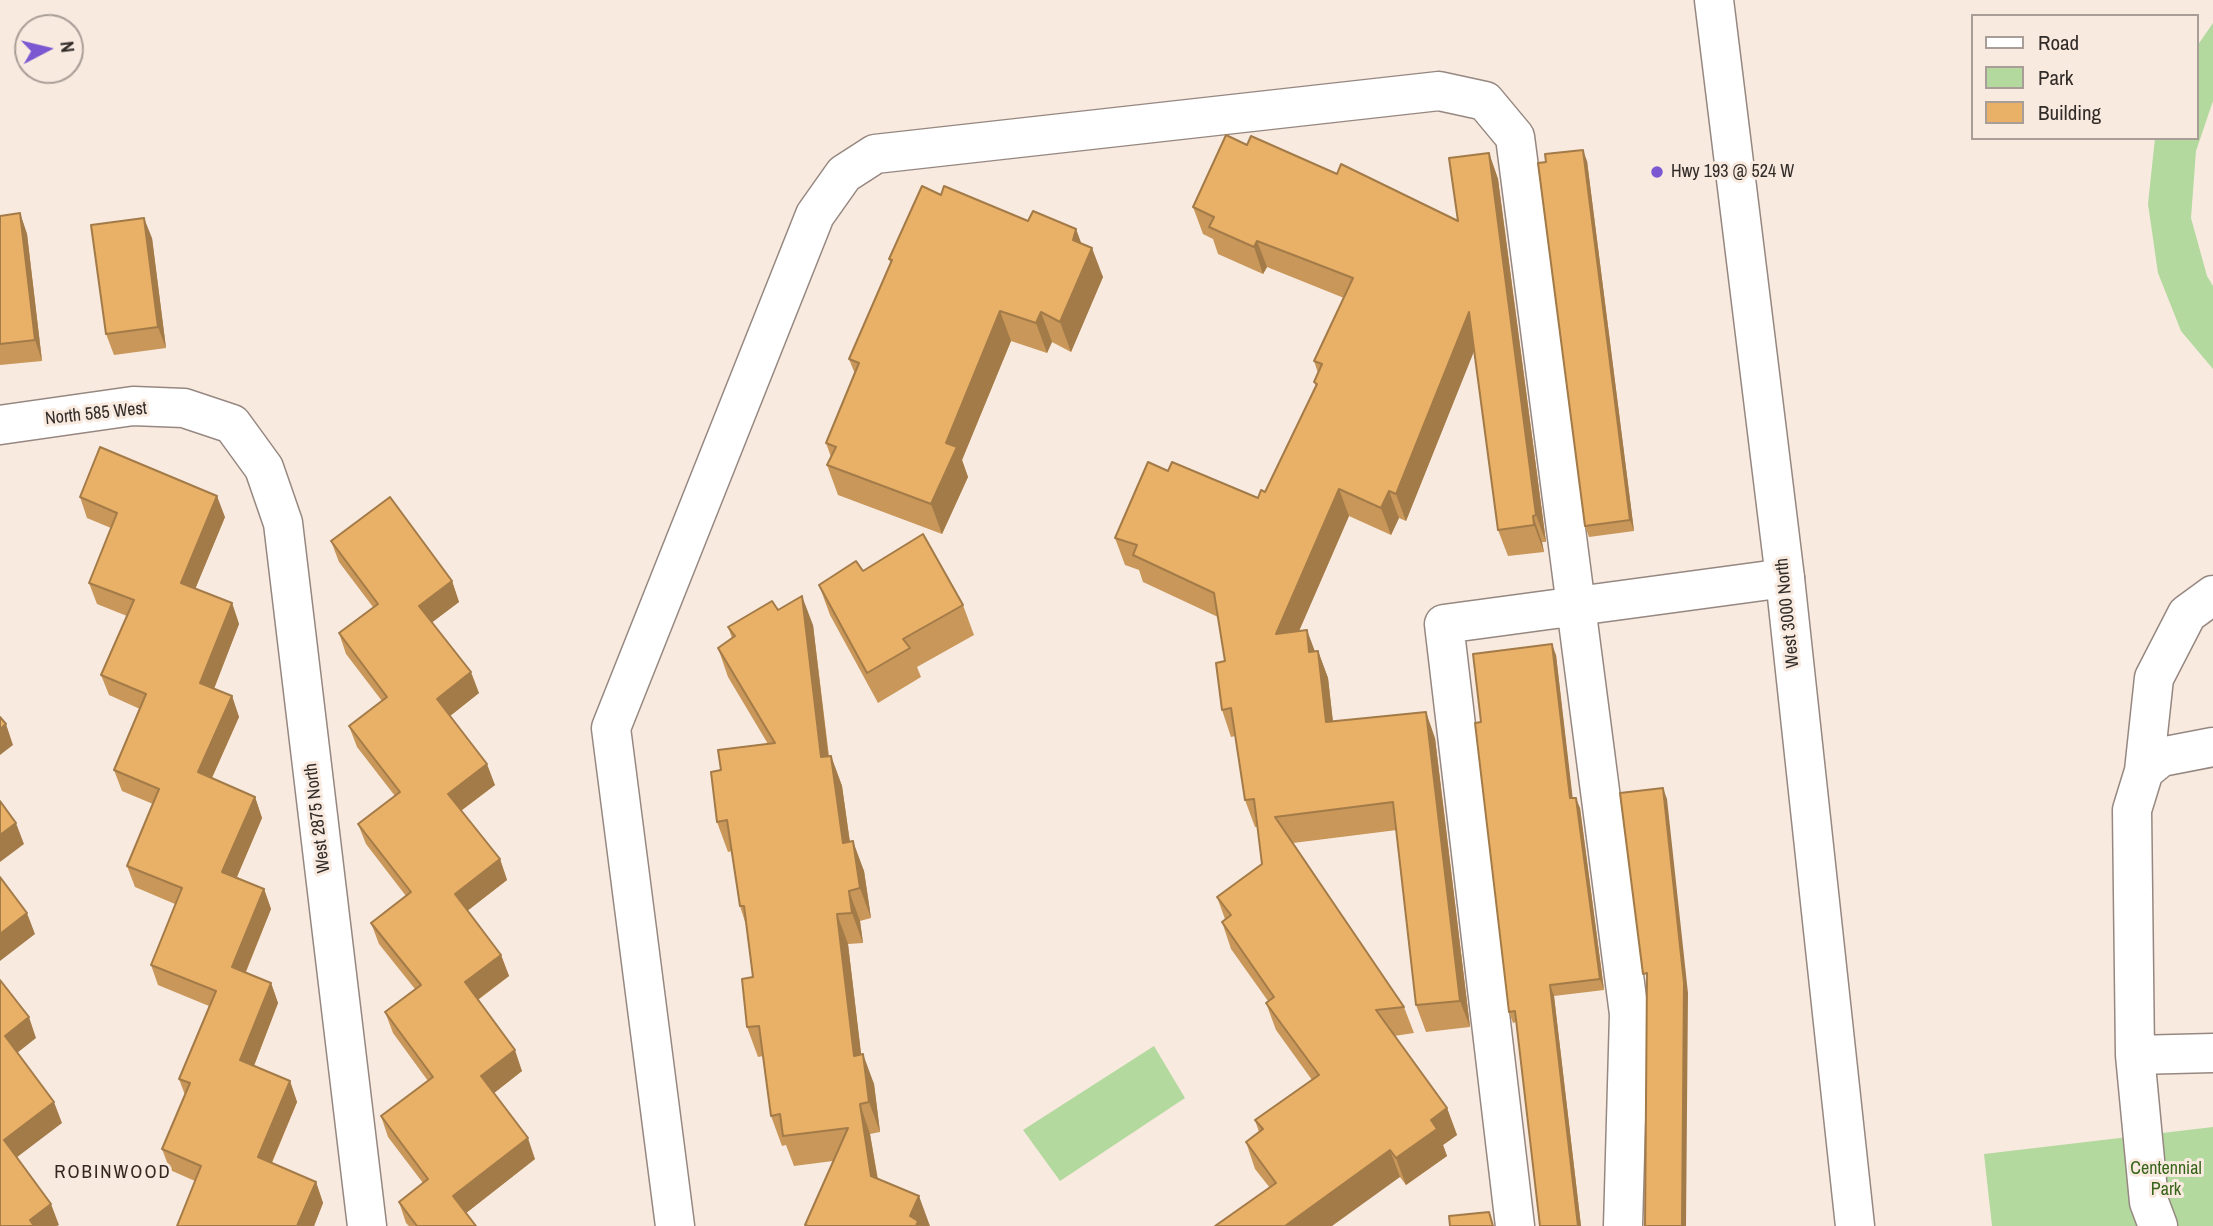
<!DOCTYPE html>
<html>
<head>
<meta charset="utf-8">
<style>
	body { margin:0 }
	#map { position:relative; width:2213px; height:1226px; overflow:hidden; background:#f9eae0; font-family:"Archivo Narrow",sans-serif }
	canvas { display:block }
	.legend { position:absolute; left:1971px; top:14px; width:228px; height:126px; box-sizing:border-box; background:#f9eae0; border:2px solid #a99e97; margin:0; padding:9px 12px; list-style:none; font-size:21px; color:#322c29 }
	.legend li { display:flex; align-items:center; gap:14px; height:35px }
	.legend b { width:35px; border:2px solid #a99e97 }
	.north { position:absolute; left:14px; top:14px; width:70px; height:70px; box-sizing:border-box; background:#f9eae0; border:2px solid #a99e97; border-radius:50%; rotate:83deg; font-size:19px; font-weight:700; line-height:28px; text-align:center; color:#322c29 }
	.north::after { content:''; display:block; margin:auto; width:24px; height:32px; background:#7b57d1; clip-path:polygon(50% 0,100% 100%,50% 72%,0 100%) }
</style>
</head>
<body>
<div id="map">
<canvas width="2213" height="1226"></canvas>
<ul class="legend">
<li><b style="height:9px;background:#fff"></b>Road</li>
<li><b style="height:19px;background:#b3d99f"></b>Park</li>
<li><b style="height:19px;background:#e9b067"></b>Building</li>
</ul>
<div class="north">N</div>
</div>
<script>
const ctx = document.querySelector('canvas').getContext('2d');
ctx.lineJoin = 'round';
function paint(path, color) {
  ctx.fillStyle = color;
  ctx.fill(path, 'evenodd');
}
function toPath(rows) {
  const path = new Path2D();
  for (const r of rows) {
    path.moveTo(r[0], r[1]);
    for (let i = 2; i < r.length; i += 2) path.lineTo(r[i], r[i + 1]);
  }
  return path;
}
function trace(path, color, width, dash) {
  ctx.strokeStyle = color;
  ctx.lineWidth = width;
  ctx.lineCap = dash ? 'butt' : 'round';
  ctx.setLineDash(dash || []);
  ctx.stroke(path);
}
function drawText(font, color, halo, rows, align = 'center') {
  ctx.font = font + ' "Archivo Narrow",sans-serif';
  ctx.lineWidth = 6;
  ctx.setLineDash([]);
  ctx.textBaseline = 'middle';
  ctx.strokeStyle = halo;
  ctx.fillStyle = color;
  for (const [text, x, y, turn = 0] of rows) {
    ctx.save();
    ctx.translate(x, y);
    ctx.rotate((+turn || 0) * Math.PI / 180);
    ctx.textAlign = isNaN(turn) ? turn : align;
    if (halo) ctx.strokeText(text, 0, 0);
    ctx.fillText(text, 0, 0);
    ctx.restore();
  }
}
paint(toPath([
	[2213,23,2213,101,2196,151,2191,218,2207,276,2213,286,2213,369,2181,331,2158,273,2148,204,2155,138,2197,138,2197,46],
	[1154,1046,1185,1098,1060,1181,1023,1130],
	[2213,1127,2213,1226,1992,1226,1984,1154]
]), '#b3d99f');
const minor = toPath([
	[0,425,133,406,184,408,232,424,264,468,283,523,367,1226],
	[2144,771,2154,678,2187,614,2213,595],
	[2135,1055,2213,1053],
	[675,1226,611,728,815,215,844,174,875,154,1439,91,1485,101,1515,137,1629,1014,1623,1226],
	[1515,1226,1444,624,1785,578],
	[2158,1226,2149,1202,2135,1055,2132,810,2144,771,2161,757,2213,747]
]);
const major = toPath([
	[1714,0,1785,578,1855,1226]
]);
trace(minor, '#968880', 41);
trace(major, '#968880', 41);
trace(minor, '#fff', 38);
trace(major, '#fff', 38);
paint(toPath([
	[1247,145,1337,174,1458,221,1489,153,1498,179,1546,542,1542,542,1544,552,1508,556,1498,530,1474,350,1406,521,1399,518,1391,535,1349,516,1299,631,1315,651,1318,651,1328,678,1333,722,1435,738,1470,1027,1426,1032,1416,1005,1397,830,1293,843,1404,1007,1414,1033,1394,1036,1447,1108,1457,1135,1443,1145,1447,1156,1406,1185,1400,1177,1270,1188,1255,1169,1246,1142,1259,1132,1255,1120,1312,1080,1276,1030,1266,1003,1268,1001,1231,949,1222,922,1225,919,1217,897,1262,864,1258,827,1255,827,1245,800,1235,736,1231,737,1222,710,1225,661,1218,617,1143,582,1139,570,1125,565,1115,538,1168,471,1258,498,1265,492,1316,386,1314,382,1318,373,1314,361,1344,298,1267,267,1263,274,1218,254,1213,239,1203,234,1193,207],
	[1587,161,1634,531,1589,537,1585,526],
	[941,195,1028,221,1076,229,1081,243,1103,277,1071,352,1052,342,1047,353,1011,341,962,460,968,477,942,534,838,495,827,465,831,457,826,443,855,374,849,359,891,264,889,259],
	[20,213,27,234,42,361,0,365,0,216],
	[152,238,166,348,114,355,106,334],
	[80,497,225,517,195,589,232,603,239,624,214,689,232,696,239,717,212,778,255,797,262,818,237,877,264,889,271,909,246,972,271,983,278,1003,254,1066,290,1081,297,1102,272,1163,316,1182,323,1203,314,1226,177,1226,195,1181,170,1170,162,1149,185,1095,179,1079,209,1006,158,985,151,965,175,904,135,887,127,866,153,804,122,791,114,770,140,709,109,695,101,675,127,616,97,604,89,583,111,528,87,518],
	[331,541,452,581,459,602,432,622,479,693,450,716,495,785,461,811,500,859,507,880,467,911,501,955,509,976,478,1000,522,1071,494,1093,535,1159,466,1213,476,1226,409,1226,406,1223,399,1202,423,1183,388,1137,381,1116,428,1081,393,1033,385,1012,415,989,379,944,371,923,406,896,366,844,358,824,395,796,357,747,349,726,382,701,346,654,339,633,373,607,339,562],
	[863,571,963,605,974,635,917,667,921,677,878,703,830,615,819,585],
	[778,610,813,625,829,756,831,756,842,786,850,842,864,871,871,918,860,921,863,943,848,944,861,1055,874,1084,880,1132,870,1134,878,1179,929,1226,806,1226,833,1161,794,1166,786,1145,782,1146,771,1116,763,1056,758,1057,747,1027,753,977,746,925,740,906,732,851,728,852,717,822,721,770,768,744,728,677,718,648,732,638,728,627],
	[1556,655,1572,798,1580,808,1604,990,1554,996,1581,1226,1540,1226,1516,1022,1513,1023,1509,1012,1481,722]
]), '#c89759');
paint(toPath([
	[1583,150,1587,161,1634,531,1630,520],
	[1489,153,1498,179,1546,542,1536,515],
	[20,213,27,234,42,361,35,340],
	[144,218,152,238,166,348,158,327],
	[1076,229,1087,259,1092,248,1103,277,1071,352,1060,322,1073,240],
	[1257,241,1267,267,1263,274,1254,247],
	[1000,311,1011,341,962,460,968,477,942,534,931,504,946,443],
	[1041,312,1052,342,1047,353,1036,323],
	[1469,312,1479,339,1406,521,1396,494],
	[1339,489,1349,516,1286,661,1276,634],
	[1389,491,1399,518,1391,535,1381,508],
	[217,496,225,517,189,604,181,583],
	[1533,516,1542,542,1544,552,1534,525],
	[452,581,459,602,426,627,419,606],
	[802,596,813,625,832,787,821,757],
	[232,603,239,624,208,704,200,683],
	[1307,630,1317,657,1309,652],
	[1552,644,1556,655,1574,809,1570,798],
	[1318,651,1328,678,1336,749,1326,722],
	[471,672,479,693,445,720,437,699],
	[232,696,239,717,205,793,198,772],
	[1426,712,1435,738,1470,1027,1460,1001],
	[6,724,13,745,0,755,0,729],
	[831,756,842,786,854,872,843,843],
	[487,764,495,785,455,815,448,794],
	[1663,788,1667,799,1688,993,1686,1226,1682,1226],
	[255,797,262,818,230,893,222,872],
	[1576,798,1580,808,1604,990,1600,979],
	[16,823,24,844,0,862,0,835],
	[853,841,864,871,871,918,860,888],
	[500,859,507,880,462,915,455,894],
	[264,889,271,909,239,988,232,967],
	[849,891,860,921,863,943,852,913],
	[27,913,35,934,0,961,0,934],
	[837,914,848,944,865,1086,854,1056],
	[501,955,509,976,473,1003,465,982],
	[271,983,278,1003,248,1081,240,1060],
	[1550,985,1554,996,1581,1226,1578,1226],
	[29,1017,36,1038,12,1057,5,1036],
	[515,1050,522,1071,489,1097,481,1076],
	[863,1054,874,1084,880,1132,869,1102],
	[290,1081,297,1102,265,1178,258,1157],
	[54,1102,62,1123,12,1161,4,1140],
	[860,1104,870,1134,882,1206,871,1176],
	[1447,1108,1457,1135,1443,1145,1447,1156,1406,1185,1396,1158,1431,1120],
	[528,1138,535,1159,461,1217,453,1196],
	[1390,1150,1400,1177,1332,1226,1285,1226],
	[316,1182,323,1203,314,1226,297,1226],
	[919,1196,930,1226,913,1226,910,1216],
	[51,1204,59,1225,57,1226,32,1226,30,1220]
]), '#a37b48');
const building = toPath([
	[1226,135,1247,145,1251,136,1337,174,1341,164,1458,221,1449,158,1489,153,1536,515,1533,516,1534,525,1498,530,1469,312,1396,494,1389,491,1381,508,1339,489,1276,634,1307,630,1309,652,1318,651,1326,722,1426,712,1460,1001,1416,1005,1393,802,1275,817,1404,1007,1376,1010,1447,1108,1431,1120,1437,1129,1396,1158,1390,1150,1285,1226,1215,1226,1276,1183,1246,1142,1263,1129,1255,1120,1319,1075,1266,1003,1274,997,1222,922,1231,915,1217,897,1262,864,1254,799,1245,800,1231,708,1222,710,1216,663,1225,661,1214,593,1133,555,1137,545,1115,538,1148,462,1168,471,1172,462,1258,498,1261,490,1265,492,1317,384,1314,382,1322,364,1314,361,1353,278,1257,241,1254,247,1209,227,1214,217,1193,207,1226,135],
	[1583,150,1630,520,1585,526,1538,163,1546,162,1545,154,1583,150],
	[922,186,941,195,944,186,1028,221,1033,211,1076,229,1073,240,1092,248,1060,322,1041,312,1036,323,1000,311,946,443,957,447,931,504,827,465,836,447,826,443,859,363,849,359,892,260,889,259,922,186],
	[20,213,35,340,0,344,0,216,20,213],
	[144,218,158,327,106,334,91,225,144,218],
	[100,447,217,496,181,583,232,603,200,683,232,696,198,772,255,797,222,872,264,889,232,967,271,983,240,1060,290,1081,258,1157,316,1182,297,1226,177,1226,201,1166,162,1149,190,1083,179,1079,216,991,151,965,182,888,127,866,159,789,114,770,146,694,101,675,134,600,89,583,117,513,80,497,100,447],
	[390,497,452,581,419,606,471,672,437,699,487,764,448,794,500,859,455,894,501,955,465,982,515,1050,481,1076,528,1138,453,1196,476,1226,417,1226,399,1202,428,1179,381,1116,433,1077,385,1012,421,985,371,923,411,892,358,824,400,792,349,726,387,697,339,633,378,604,331,541,390,497],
	[923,534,963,605,903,639,910,648,867,673,819,585,856,561,863,571,923,534],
	[802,596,821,757,831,756,843,843,853,841,860,888,849,891,852,913,837,914,854,1056,863,1054,869,1102,860,1104,871,1176,919,1196,910,1216,918,1221,916,1226,808,1226,805,1225,848,1128,783,1136,780,1114,771,1116,759,1026,747,1027,742,979,753,977,744,906,740,906,727,820,717,822,711,772,721,770,718,750,775,743,718,648,735,636,728,627,772,601,778,610,802,596],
	[1552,644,1570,798,1576,798,1600,979,1550,985,1578,1226,1540,1226,1515,1011,1509,1012,1475,723,1481,722,1473,654,1552,644],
	[0,717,6,724,0,729,0,717],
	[1663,788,1684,983,1682,1226,1645,1226,1647,973,1643,974,1620,793,1663,788],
	[0,801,16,823,0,835,0,801],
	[0,877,27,913,0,934,0,877],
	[0,980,29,1017,5,1036,54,1102,4,1140,51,1204,30,1220,34,1226,0,1226,0,980],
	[1489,1212,1493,1226,1450,1226,1449,1216,1489,1212]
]);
paint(building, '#e9b067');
trace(building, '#a37b48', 2);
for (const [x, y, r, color] of [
	[1657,172,7,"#7b57d1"]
]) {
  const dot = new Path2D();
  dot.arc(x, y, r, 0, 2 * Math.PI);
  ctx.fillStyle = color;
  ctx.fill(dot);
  trace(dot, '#f9eae0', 2.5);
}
drawText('18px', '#322c29', '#f9eae0', [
	["Hwy 193 @ 524 W",1671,172]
], 'left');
drawText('18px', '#322c29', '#f9eae0', [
	["North 585 West",96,414,-6],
	["West 3000 North",1788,613,-96],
	["West 2875 North",318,818,-97]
]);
drawText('18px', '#38631a', '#f9eae0', [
	["Centennial",2166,1169],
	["Park",2166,1190]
]);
ctx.letterSpacing = '2px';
drawText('19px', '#332720', '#f9eae0', [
	["ROBINWOOD",113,1173]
]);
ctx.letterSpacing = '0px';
</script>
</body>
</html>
